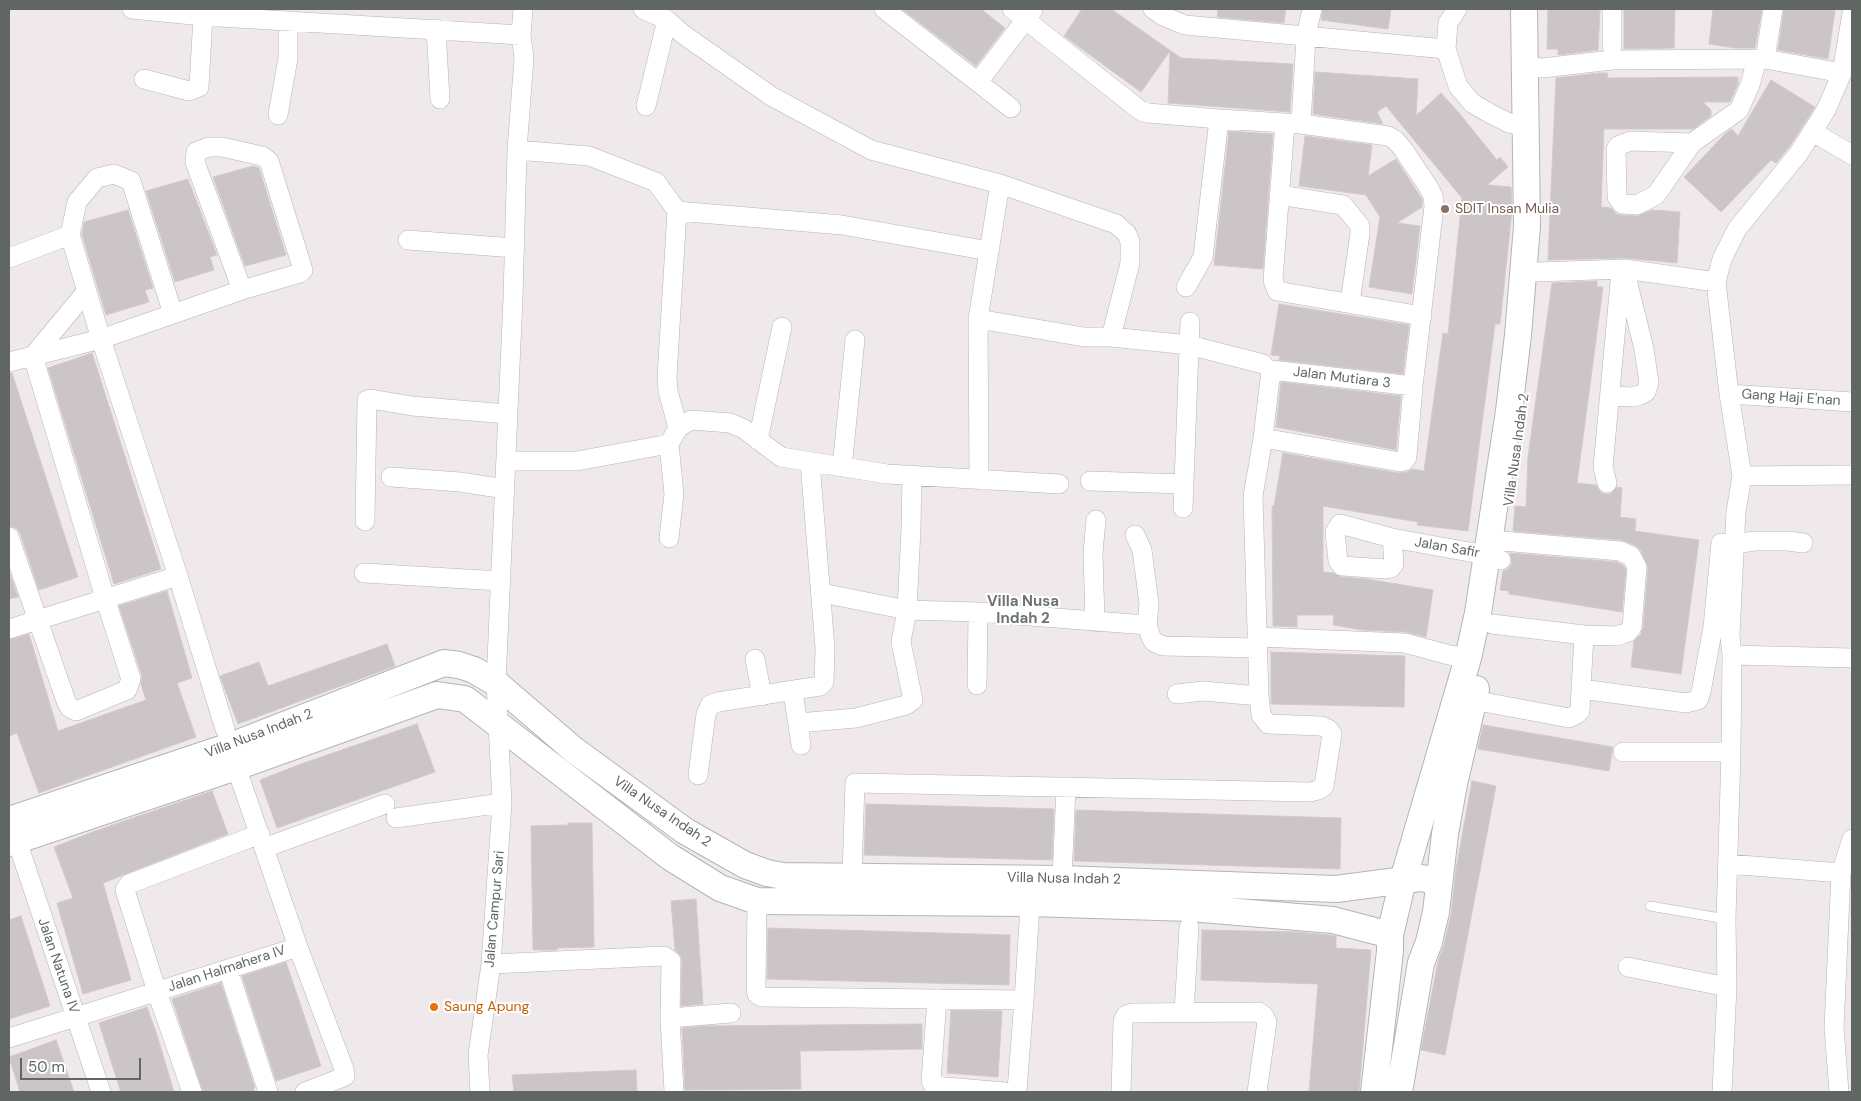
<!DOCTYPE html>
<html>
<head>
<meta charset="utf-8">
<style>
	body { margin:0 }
	#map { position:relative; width:1861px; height:1101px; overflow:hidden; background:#f0e9ec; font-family:"DM Sans",sans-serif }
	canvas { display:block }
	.frame { position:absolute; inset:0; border:10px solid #606762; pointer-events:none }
	.scale { position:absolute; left:20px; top:1058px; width:121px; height:22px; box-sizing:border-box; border:2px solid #606762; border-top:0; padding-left:6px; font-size:15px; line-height:18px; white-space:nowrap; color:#606762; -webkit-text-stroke:4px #fff; paint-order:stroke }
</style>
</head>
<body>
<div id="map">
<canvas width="1861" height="1101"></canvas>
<div class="frame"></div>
<div class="scale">50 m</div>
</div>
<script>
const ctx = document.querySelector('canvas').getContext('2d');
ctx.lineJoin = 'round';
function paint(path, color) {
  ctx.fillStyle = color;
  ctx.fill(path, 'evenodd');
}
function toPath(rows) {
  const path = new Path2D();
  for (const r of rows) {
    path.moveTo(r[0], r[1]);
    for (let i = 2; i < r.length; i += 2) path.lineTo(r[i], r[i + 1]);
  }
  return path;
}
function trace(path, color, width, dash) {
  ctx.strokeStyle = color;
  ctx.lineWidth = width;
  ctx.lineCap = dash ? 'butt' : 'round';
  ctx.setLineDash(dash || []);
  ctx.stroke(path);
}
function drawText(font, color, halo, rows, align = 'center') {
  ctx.font = font + ' "DM Sans",sans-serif';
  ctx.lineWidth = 4;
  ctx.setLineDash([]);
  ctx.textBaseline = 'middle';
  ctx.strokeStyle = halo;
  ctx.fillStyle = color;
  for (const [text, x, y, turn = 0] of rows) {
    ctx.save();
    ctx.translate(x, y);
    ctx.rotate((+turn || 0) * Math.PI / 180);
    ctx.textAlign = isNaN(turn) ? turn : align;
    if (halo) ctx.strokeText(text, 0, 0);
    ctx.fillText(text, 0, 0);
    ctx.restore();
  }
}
const building = toPath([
	[902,9,981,9,1005,28,976,66,902,9],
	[1082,9,1111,9,1181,58,1293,64,1290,112,1168,103,1170,51,1141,92,1064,36,1082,9],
	[1218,9,1286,9,1284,23,1217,17,1218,9],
	[1323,9,1391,9,1388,29,1321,20,1323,9],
	[1548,9,1600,9,1598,50,1558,55,1558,49,1547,49,1548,9],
	[1624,9,1675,9,1674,48,1624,49,1624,9],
	[1713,9,1762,9,1755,48,1735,48,1709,44,1713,9],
	[1784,9,1823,9,1835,11,1828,59,1778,50,1784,9],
	[1315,72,1418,79,1416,116,1441,93,1459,113,1497,160,1500,157,1508,167,1487,185,1511,187,1512,210,1500,324,1495,324,1468,531,1417,525,1418,522,1323,506,1323,572,1334,573,1341,577,1367,579,1433,590,1426,637,1406,632,1362,630,1333,625,1334,615,1297,615,1297,627,1273,626,1272,506,1274,506,1283,453,1398,473,1407,472,1412,469,1424,471,1443,333,1448,334,1462,198,1386,106,1377,112,1383,124,1313,114,1315,72],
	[1599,73,1608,73,1607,78,1738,77,1738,84,1730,102,1703,102,1711,110,1711,116,1693,129,1604,129,1601,207,1611,208,1616,214,1621,215,1636,216,1652,210,1680,212,1677,263,1625,258,1548,260,1556,78,1599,73],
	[1771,80,1815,107,1790,146,1776,163,1771,160,1721,212,1684,177,1726,133,1732,129,1738,136,1771,80],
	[1229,131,1273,134,1263,269,1214,265,1229,131],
	[1305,136,1372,145,1368,176,1396,159,1422,199,1422,207,1397,223,1420,226,1412,294,1369,287,1380,217,1366,195,1299,186,1305,136],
	[253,166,259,168,286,255,245,266,213,177,253,166],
	[188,179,217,255,210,257,214,270,175,282,146,191,188,179],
	[128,210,153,288,145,290,149,302,106,315,82,235,84,222,128,210],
	[1597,281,1597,287,1603,287,1577,483,1596,485,1599,490,1604,494,1610,494,1617,487,1622,488,1620,517,1636,519,1635,531,1699,540,1681,674,1631,667,1634,641,1641,634,1643,628,1648,568,1641,551,1636,546,1621,540,1513,531,1515,506,1526,507,1528,457,1552,283,1597,281],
	[1279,304,1409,325,1403,374,1279,360,1280,356,1271,355,1279,304],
	[92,353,161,569,114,584,48,368,92,353],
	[9,373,12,373,78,577,39,590,20,533,16,528,9,526,9,373],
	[1281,382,1401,396,1396,450,1276,427,1281,382],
	[1510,553,1617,562,1623,565,1626,569,1622,612,1509,594,1509,591,1500,590,1503,571,1508,569,1512,563,1510,553],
	[9,571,18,597,9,599,9,571],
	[167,591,192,678,177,683,196,737,39,793,17,733,9,736,9,640,29,634,58,731,146,700,141,684,142,676,119,606,167,591],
	[387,644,395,666,238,724,220,676,259,662,268,686,387,644],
	[1271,652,1405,656,1404,707,1271,704,1271,652],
	[417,724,435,772,277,828,260,780,301,764,417,724],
	[1483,725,1613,747,1609,771,1478,749,1483,725],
	[1472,781,1496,786,1445,1055,1421,1050,1438,961,1444,945,1451,915,1456,869,1472,781],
	[212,791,228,834,103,883,131,980,83,994,57,903,73,898,54,847,95,831,212,791],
	[866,804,1054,809,1052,860,864,855,866,804],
	[1076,810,1341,818,1340,869,1074,861,1076,810],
	[568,823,592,823,594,947,557,948,557,950,533,950,531,826,568,825,568,823],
	[696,899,703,1004,681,1006,682,961,681,956,675,950,671,901,696,899],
	[21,916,50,1006,9,1019,9,920,21,916],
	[768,928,1010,935,1009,985,767,979,768,928],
	[1202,930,1296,932,1330,935,1336,936,1336,948,1371,950,1359,1092,1309,1092,1318,984,1201,980,1202,930],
	[286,962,321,1066,276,1081,242,976,286,962],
	[221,983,255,1088,253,1088,254,1092,203,1092,172,999,221,983],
	[147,1007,156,1032,174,1092,121,1092,116,1077,99,1023,147,1007],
	[951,1010,1002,1011,998,1077,947,1073,951,1010],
	[922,1024,922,1049,800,1051,801,1089,685,1090,682,1028,704,1026,922,1024],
	[56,1040,74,1092,20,1092,9,1057,56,1040],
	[636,1070,637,1092,514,1092,512,1075,636,1070]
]);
paint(building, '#ccc5c8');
trace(building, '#d4c8ce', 1);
const lane = toPath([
	[1650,906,1726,919]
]);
const street = toPath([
	[132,9,203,16,521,35],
	[643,9,667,20,684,35,771,96,871,150,1000,184,978,319,979,480],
	[884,9,1011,108],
	[1012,9,1141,111,1148,113,1219,119,1301,124,1388,136,1395,140,1403,149,1429,188,1433,196,1434,206,1413,386,1407,457,1404,461,1400,462,1263,438],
	[1153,9,1163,16,1185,25,1446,49],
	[1457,9,1448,23,1446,49,1458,86,1472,103,1491,114,1509,123,1527,127],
	[1612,9,1612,46],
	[436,29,440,99],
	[1765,59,1773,9],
	[1525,66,1542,68,1612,60,1765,59,1842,73],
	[144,79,189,91,199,87,203,16],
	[978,82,1033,10],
	[646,106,667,20],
	[278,115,288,58,288,21],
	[1285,123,1273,280,1277,291,1422,316],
	[1301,124,1306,36,1312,9],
	[1813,132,1852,155],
	[1692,143,1630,141,1618,146,1616,149,1617,197,1622,204,1637,205,1656,195,1692,143,1739,110,1750,85,1757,59],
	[517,150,589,156,656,182,677,211,667,377,668,391,678,428],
	[1000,184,1116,224,1127,234,1130,242,1130,263,1111,337],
	[1279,195,1343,205,1360,226,1360,233,1350,303],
	[677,211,842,225,989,251],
	[408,240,515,248],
	[9,258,70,235],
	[1537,272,1625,269,1716,282],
	[1186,287,1203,257,1219,119],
	[173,314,131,181,114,174,97,178,77,202,70,235,101,339,178,576,225,729],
	[978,319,1084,337,1111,337,1189,345,1263,364],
	[9,362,101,339,242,290,300,273,303,270,269,161,262,156,222,147,208,147,196,152,195,162,242,290],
	[1729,394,1852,402],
	[1610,396,1633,397,1640,395,1646,392,1649,383,1644,349,1626,276],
	[758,440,782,327],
	[506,461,577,461,669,444,678,428,691,420,730,423,744,429,781,457,887,474,1059,484],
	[842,467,855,340],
	[1742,476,1852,475],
	[391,477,460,482,505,489],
	[1090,481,1184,484],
	[1607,483,1603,467,1621,271],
	[1183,508,1190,322],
	[365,521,367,400,371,399,412,406,507,414],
	[1135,535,1142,550,1149,604,1147,625],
	[9,537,66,701,70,708,76,711,127,690,131,679,105,598,33,356,86,292],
	[669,538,674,494,669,444],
	[1392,538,1340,524,1335,532,1338,561,1342,566,1386,569,1391,568,1394,564,1392,538,1486,555,1501,560],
	[1490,540,1620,551,1631,556,1637,567,1632,627,1628,632,1623,634,1616,636,1584,635,1492,624],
	[1734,544,1755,541,1788,541,1803,543],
	[364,573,501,581],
	[822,593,907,610,978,612,1147,625,1151,637,1154,642,1163,646,1258,648],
	[1095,622,1093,553,1096,520],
	[9,629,178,576],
	[1584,635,1581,689,1686,703,1698,700,1701,692,1713,627,1721,543],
	[1257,637,1405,643,1449,655,1468,658],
	[1732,655,1852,658],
	[755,659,762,696],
	[977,685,978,612],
	[793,692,801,745],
	[1177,694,1203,691,1259,696],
	[1473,700,1569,718,1577,714,1580,711,1581,689],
	[798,723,856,718,906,705,913,700,901,642,907,610,911,529,912,476],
	[1623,752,1731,752],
	[232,755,298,947,344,1069,345,1076,341,1078,305,1092],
	[698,775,706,714,710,705,718,702,820,686,824,682,825,648,810,462],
	[396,818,502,803],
	[13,829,101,1092],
	[264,848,385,804],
	[1728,864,1841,873,1834,1028,1839,1092],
	[1841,873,1852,839],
	[852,875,855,783,1310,792,1318,790,1324,786,1332,734,1328,729,1321,726,1268,724,1261,715,1259,696,1253,496,1263,438,1271,370,1413,386],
	[1062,879,1066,787],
	[757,901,756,989,757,994,762,997,1024,1000],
	[491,964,664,956,671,961,670,1018],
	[1628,967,1727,987],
	[228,969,268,1092],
	[937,999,931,1081,934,1086,1005,1092],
	[1184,1013,1189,927],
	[9,1038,298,947],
	[192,1092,157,992,125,890,129,884,260,834],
	[480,1092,478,1055,491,964,502,803,496,683,513,298,517,150,524,58,521,35,523,9],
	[674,1092,670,1018,731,1013],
	[1014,1092,1017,1090,1024,1000,1031,890],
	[1121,1092,1123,1021,1126,1015,1132,1013,1259,1012,1264,1016,1267,1022,1257,1092],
	[1722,1092,1727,987,1726,919,1731,752,1732,655,1730,635,1736,511,1742,476,1729,394,1716,282,1722,259,1737,229,1799,153,1826,110,1842,73,1852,13]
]);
const secondary = toPath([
	[9,820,230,746,444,663,459,665,474,670,496,683,574,750,685,831,745,865,767,873,783,876,1062,879,1336,889,1420,878,1428,879,1439,885],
	[9,843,236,767,437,695,465,699,670,857,720,888,757,901,1030,903,1190,908,1333,920,1390,935],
	[1374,1092,1390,951,1390,935,1403,880,1468,658,1478,613,1509,411,1518,335,1527,226,1524,9],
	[1399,1092,1421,963,1429,942,1436,912,1445,834,1454,784,1476,689]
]);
trace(lane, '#b1b6b3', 10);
trace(street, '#b1b6b3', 20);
trace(secondary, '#b0b7b3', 28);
trace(lane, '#fff', 9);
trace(street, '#fff', 19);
trace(secondary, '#fff', 26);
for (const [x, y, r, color] of [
	[1445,209,5,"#8d6e63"],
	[434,1007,5,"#e8710a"]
]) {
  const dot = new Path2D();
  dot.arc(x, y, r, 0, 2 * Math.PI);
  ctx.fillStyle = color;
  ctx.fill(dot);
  trace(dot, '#fff', 2);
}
drawText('14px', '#785e54', '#fff', [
	["SDIT Insan Mulia",1455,209]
], 'left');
drawText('14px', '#606762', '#fff', [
	["Jalan Mutiara 3",1342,378,7],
	["Gang Haji E'nan",1791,398,4],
	["Villa Nusa Indah 2",1517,450,-82],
	["Jalan Safir",1447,548,10],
	["Villa Nusa Indah 2",259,734,-21],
	["Villa Nusa Indah 2",662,812,34],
	["Villa Nusa Indah 2",1064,879,1],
	["Jalan Campur Sari",495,909,-85],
	["Jalan Natuna IV",58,966,71],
	["Jalan Halmahera IV",227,969,-18]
]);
drawText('14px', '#c56008', '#fff', [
	["Saung Apung",444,1007]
], 'left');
drawText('bold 15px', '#6c746e', '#fff', [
	["Villa Nusa",1023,602],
	["Indah 2",1023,619]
]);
</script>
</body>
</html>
